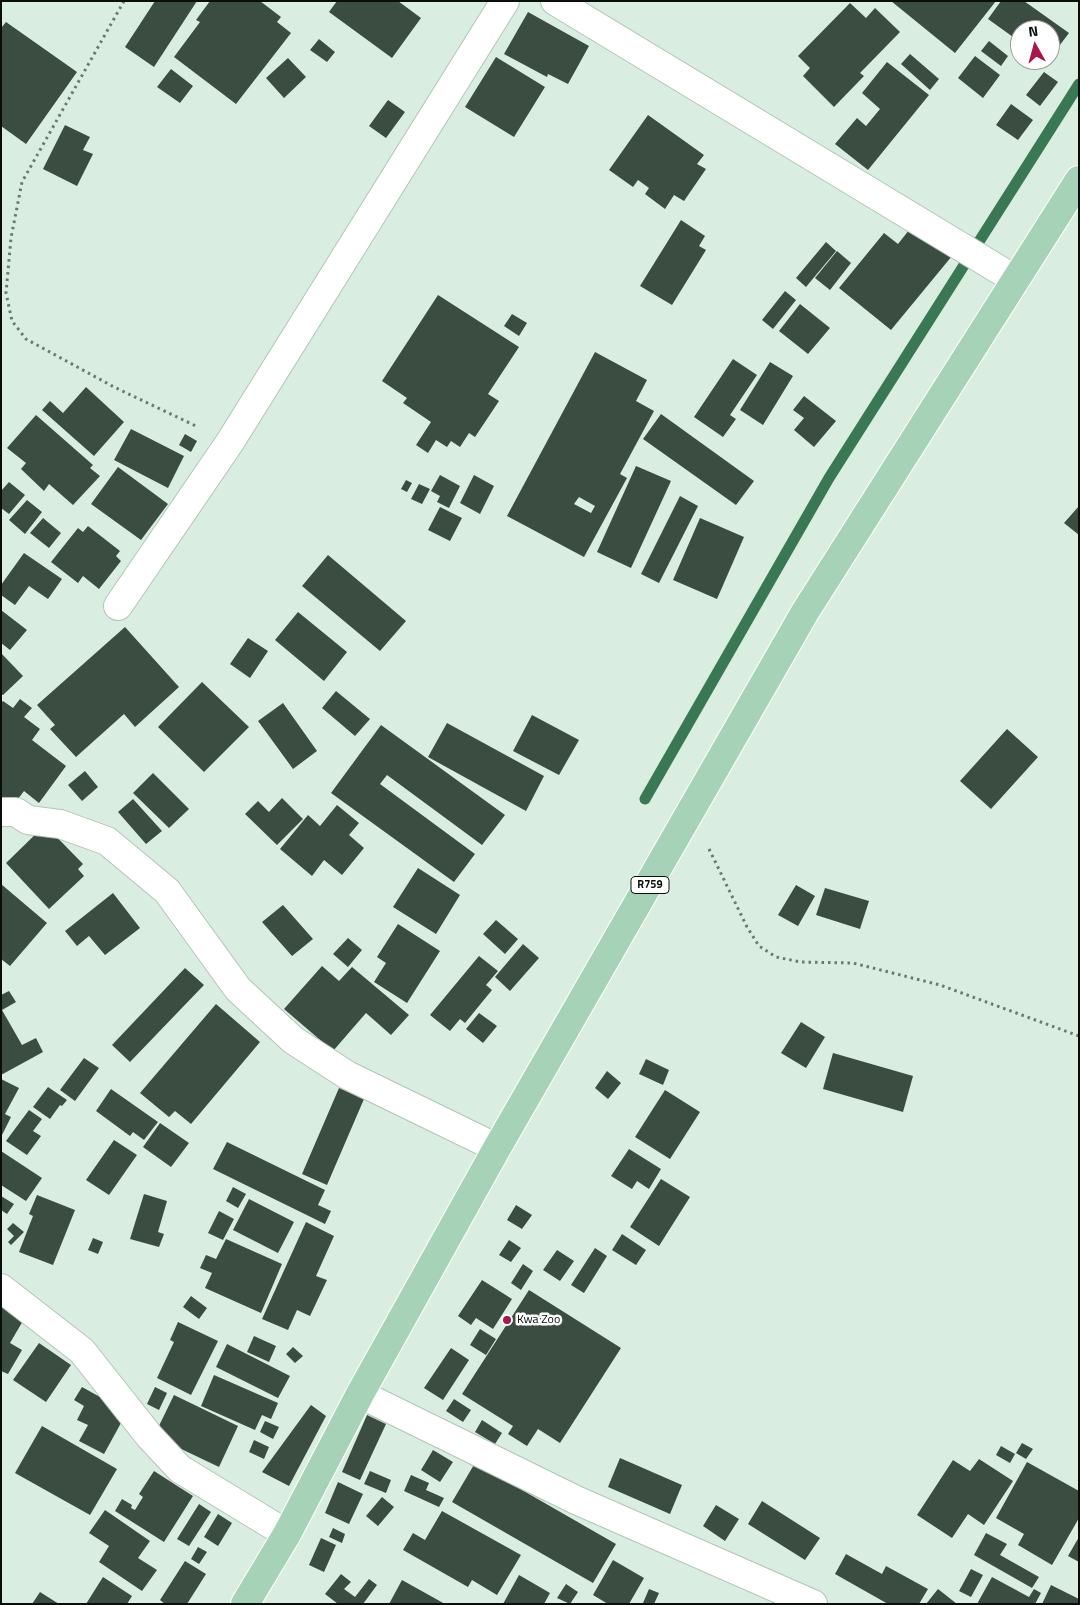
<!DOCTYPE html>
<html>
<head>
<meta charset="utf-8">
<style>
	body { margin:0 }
	#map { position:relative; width:1080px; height:1605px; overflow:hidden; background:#d9eee0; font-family:"Titillium Web",sans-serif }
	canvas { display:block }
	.frame { position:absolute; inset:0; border:2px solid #080f0a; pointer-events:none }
	.north { position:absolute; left:1010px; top:20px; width:50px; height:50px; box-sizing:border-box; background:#fff; border:1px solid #9c9f9d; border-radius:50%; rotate:353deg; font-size:14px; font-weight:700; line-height:20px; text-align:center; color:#080f0a }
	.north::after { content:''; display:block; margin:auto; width:18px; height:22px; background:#a9164d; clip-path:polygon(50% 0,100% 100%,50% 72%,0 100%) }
</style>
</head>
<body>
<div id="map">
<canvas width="1080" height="1605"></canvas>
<div class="frame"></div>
<div class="north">N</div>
</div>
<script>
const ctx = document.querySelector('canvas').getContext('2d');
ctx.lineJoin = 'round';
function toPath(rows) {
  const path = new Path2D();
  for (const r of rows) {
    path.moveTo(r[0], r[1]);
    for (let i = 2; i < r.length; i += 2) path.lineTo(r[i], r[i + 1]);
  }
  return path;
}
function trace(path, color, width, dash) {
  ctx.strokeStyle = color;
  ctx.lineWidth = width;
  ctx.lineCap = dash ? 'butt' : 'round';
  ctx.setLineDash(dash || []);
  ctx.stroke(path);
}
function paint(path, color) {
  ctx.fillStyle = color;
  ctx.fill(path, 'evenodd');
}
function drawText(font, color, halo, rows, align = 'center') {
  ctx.font = font + ' "Titillium Web",sans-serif';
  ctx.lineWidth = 5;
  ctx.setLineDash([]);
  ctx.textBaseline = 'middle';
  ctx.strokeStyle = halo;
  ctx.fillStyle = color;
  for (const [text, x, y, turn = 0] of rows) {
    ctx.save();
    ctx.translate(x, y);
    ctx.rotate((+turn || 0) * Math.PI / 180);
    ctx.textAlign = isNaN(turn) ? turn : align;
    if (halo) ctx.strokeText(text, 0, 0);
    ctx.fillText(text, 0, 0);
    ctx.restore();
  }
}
trace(toPath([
	[645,799,829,478,1079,84]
]), '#3a7754', 11);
paint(toPath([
	[155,1,197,1,154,67,125,47],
	[210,1,260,1,281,17,277,22,291,33,236,104,174,57,200,22,196,20],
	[337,1,398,1,421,18,392,58,329,12],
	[891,1,996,1,955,53],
	[1001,1,1024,1,1069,33,1050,58,1050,30,1020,30,1020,42,988,19],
	[850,3,866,18,875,8,900,32,860,73,864,76,834,107,803,76,810,68,798,56],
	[528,12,589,46,568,84,548,74,547,77,504,54],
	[6,22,77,72,26,144,1,126,1,28],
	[319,39,335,52,327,62,310,50],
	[989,41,1008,56,1001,66,981,51],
	[910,54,939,79,930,90,901,64],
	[975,56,1000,75,983,98,958,78],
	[496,57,545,87,514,137,465,107],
	[288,58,306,77,284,98,266,78],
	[887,62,929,95,868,170,835,144,857,118,866,126,880,109,862,93],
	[171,69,193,86,180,103,157,87],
	[1044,72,1058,82,1040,106,1026,95],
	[388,100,405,112,386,138,369,126],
	[1011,104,1033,120,1018,140,996,125],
	[648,115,704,155,697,164,706,169,684,201,674,195,665,209,645,194,649,188,638,180,633,187,609,170],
	[65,125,90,137,83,150,93,154,77,186,43,169],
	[681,220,705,236,699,246,706,250,672,305,640,286],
	[913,225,952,256,891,330,839,288,884,233,898,244],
	[826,242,836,251,806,287,796,278],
	[837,251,851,263,830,290,815,278],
	[785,291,796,300,773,329,762,320],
	[438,295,519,347,488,394,499,401,475,437,469,433,460,447,451,441,447,447,436,440,428,453,416,445,431,422,403,403,407,398,382,381],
	[800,304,830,328,808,354,779,331],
	[512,314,527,323,519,336,504,326],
	[595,352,647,380,636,401,654,411,620,474,627,478,584,557,507,516],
	[579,497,595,506,591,513,574,504],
	[733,359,757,375,730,415,736,419,723,437,694,417],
	[770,362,793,376,763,425,740,410],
	[86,387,124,422,94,456,42,410,50,401,63,413],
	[804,396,836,421,814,447,794,430,804,418,793,410],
	[661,414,754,481,736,505,643,439],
	[36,415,93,465,90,468,100,476,73,505,49,484,44,491,21,469,26,463,7,448],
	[131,429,184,456,168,488,114,460],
	[185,434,197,441,191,452,179,445],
	[636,466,671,481,631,568,597,552],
	[118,467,168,504,141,540,91,504],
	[440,475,460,486,449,508,437,502,440,496,431,491],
	[474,475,494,486,480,514,460,503],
	[406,480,412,483,407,492,401,489],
	[9,482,25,495,9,514,1,508,1,491],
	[419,484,430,489,422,504,411,499],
	[680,496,698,506,659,583,641,574],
	[27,500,42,512,25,534,9,520],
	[1079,506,1079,535,1064,523],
	[440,507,462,518,450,541,428,530],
	[43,518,61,533,49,548,30,533],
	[700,518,744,537,717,599,673,580],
	[88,526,120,551,116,556,121,561,99,589,83,576,78,583,51,562,78,528,83,532],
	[24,553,62,579,48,599,29,586,15,605,1,595,1,585],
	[328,555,406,621,380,651,302,586],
	[1,610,27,630,10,650,1,643],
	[298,612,347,652,324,681,275,640],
	[125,627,179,687,135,727,124,714,76,757,50,729,55,725,37,705],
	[248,638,268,651,250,678,230,664],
	[1,653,23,676,3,695,1,694],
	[202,682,249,727,204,772,158,727],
	[336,691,370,719,355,736,322,708],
	[20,699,32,708,24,717,40,729,32,740,66,766,39,803,24,791,12,807,1,799,1,703,3,701,13,708],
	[283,703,317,751,293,769,258,721],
	[532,715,579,740,559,775,513,751],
	[447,723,544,776,526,811,428,757],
	[381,725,505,815,482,845,387,775,380,784,475,854,454,882,331,793],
	[1007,729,1038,757,991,809,960,781],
	[85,771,98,787,82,801,68,785],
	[153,773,189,809,169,828,133,793],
	[282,798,303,819,277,845,245,814,258,801,269,812],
	[133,799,162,831,146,844,118,812],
	[337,805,359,823,349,835,364,848,342,875,324,860,312,876,280,849,308,815,320,826],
	[45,825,83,864,78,869,84,876,49,909,6,863],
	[418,868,460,895,436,934,393,907],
	[1,884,47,923,10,966,1,959],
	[796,885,815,896,798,926,778,915],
	[825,888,869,901,860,929,816,915],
	[113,893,140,928,105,955,89,936,77,946,65,931],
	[283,905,313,939,292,956,262,922],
	[496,920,518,939,505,954,483,934],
	[398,924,440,951,407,1003,374,982,386,963,377,957],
	[348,938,362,950,348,967,333,954],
	[523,944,539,958,510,991,495,977],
	[479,956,498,971,486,985,492,990,465,1023,460,1019,450,1031,430,1015],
	[322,966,339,981,352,967,409,1015,391,1035,366,1013,333,1051,284,1009],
	[185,968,204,985,130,1062,112,1045],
	[9,991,16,1002,2,1010,22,1045,36,1038,43,1052,1,1075,1,995],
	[216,1004,260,1042,191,1124,175,1111,169,1117,140,1093],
	[479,1013,497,1026,483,1043,466,1029],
	[801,1022,825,1037,806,1068,781,1053],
	[833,1053,913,1076,903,1112,823,1089],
	[84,1058,99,1068,75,1101,60,1090],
	[646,1059,669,1070,663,1085,639,1074],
	[607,1071,621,1083,608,1099,595,1088],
	[1,1079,19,1088,5,1114,11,1117,1,1137],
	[48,1087,67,1100,62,1106,60,1105,50,1119,33,1107],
	[339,1088,364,1099,327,1185,302,1174],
	[111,1089,158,1122,144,1140,133,1132,130,1136,96,1111],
	[665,1090,700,1112,670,1159,635,1137],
	[29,1110,42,1119,33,1131,41,1136,27,1155,6,1141],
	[160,1123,189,1143,171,1167,143,1147],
	[114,1140,137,1155,109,1195,86,1180],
	[227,1142,325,1190,318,1205,331,1211,325,1224,213,1169],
	[629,1149,661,1169,649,1189,637,1181,632,1189,611,1176],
	[1,1151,42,1178,26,1201,1,1185],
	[661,1179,690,1197,659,1246,630,1227],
	[233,1187,246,1194,238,1208,226,1201],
	[144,1194,167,1201,158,1232,164,1234,159,1247,130,1239],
	[37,1195,75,1210,53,1265,19,1252,33,1216,29,1214],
	[1,1196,14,1204,7,1214,1,1210],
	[249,1199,294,1222,278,1253,233,1230],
	[516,1205,532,1215,522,1229,507,1220],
	[219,1211,234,1219,223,1240,208,1233],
	[306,1222,334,1236,316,1276,327,1280,310,1316,297,1310,288,1330,262,1319],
	[13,1223,24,1232,11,1245,8,1242,14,1236,7,1229],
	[622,1234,646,1250,636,1265,612,1250],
	[93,1238,103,1242,98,1254,88,1250],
	[226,1239,282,1264,261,1313,205,1288,212,1273,200,1268,206,1255,216,1259],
	[509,1240,521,1248,511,1262,499,1255],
	[595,1248,607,1256,584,1293,571,1285],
	[557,1250,574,1261,560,1281,543,1270],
	[523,1264,533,1271,521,1290,511,1283],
	[482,1280,512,1299,493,1329,476,1318,471,1325,458,1316],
	[529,1290,621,1348,560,1443,538,1429,527,1446,508,1434,513,1426,462,1394],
	[191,1296,207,1308,199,1319,183,1307],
	[1,1300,27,1314,10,1343,22,1350,8,1374,1,1371],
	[178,1322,218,1341,191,1395,157,1378,174,1342,170,1340],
	[480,1329,496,1339,486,1355,470,1345],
	[254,1336,276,1346,269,1362,247,1352],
	[39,1343,71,1365,46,1402,13,1380],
	[227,1344,290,1376,278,1398,216,1367],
	[293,1347,303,1356,295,1363,286,1354],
	[451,1348,469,1360,443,1400,424,1388],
	[214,1375,278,1403,271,1419,262,1415,255,1430,201,1406],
	[82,1387,127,1412,104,1454,79,1441,88,1425,77,1420,84,1406,74,1400],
	[155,1387,167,1393,159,1410,147,1404],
	[174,1395,238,1426,219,1467,154,1436],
	[454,1399,471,1410,463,1422,446,1411],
	[311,1405,326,1416,289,1486,262,1472],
	[367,1415,386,1424,360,1480,342,1472],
	[482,1420,502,1433,495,1444,475,1432],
	[265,1421,279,1427,273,1439,260,1432],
	[42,1426,117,1469,90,1515,15,1473],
	[254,1440,269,1447,264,1459,249,1452],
	[1022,1443,1033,1449,1026,1459,1016,1453],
	[1001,1446,1015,1454,1010,1463,996,1455],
	[433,1450,453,1462,440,1482,421,1470],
	[620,1458,682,1485,670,1514,608,1487],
	[979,1459,1013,1481,984,1525,968,1514,952,1538,917,1515,953,1460,970,1471],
	[1027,1462,1079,1491,1079,1518,1052,1565,1018,1545,1024,1534,996,1518],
	[475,1463,616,1544,593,1583,452,1502],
	[154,1471,193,1496,164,1542,115,1511,122,1499,132,1505,131,1508,135,1510,143,1497,139,1494],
	[370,1471,391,1480,386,1493,364,1484],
	[411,1475,429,1483,426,1490,444,1498,439,1507,404,1491],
	[338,1482,363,1494,349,1524,325,1513],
	[382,1497,394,1507,378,1526,366,1516],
	[762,1501,820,1538,805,1560,748,1524],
	[199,1504,211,1512,189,1546,177,1539],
	[716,1505,739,1519,725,1541,703,1526],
	[105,1510,150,1541,138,1558,157,1570,142,1591,99,1562,109,1546,89,1533],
	[442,1511,521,1555,497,1595,472,1580,468,1587,403,1550,413,1533,425,1540],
	[218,1514,232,1523,218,1546,204,1537],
	[333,1528,345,1534,342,1543,329,1537],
	[986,1533,1007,1544,1000,1555,1039,1577,1032,1588,974,1555],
	[1079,1537,1079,1562,1068,1556],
	[321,1538,336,1545,324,1572,309,1565],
	[198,1547,207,1552,199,1564,191,1559],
	[846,1554,882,1574,886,1566,928,1589,919,1604,888,1604,835,1574],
	[613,1560,644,1578,629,1604,608,1604,593,1595],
	[185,1561,206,1574,187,1604,165,1604,160,1600],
	[971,1569,983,1575,971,1597,959,1591],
	[341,1574,351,1582,344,1589,355,1597,369,1579,377,1585,363,1604,338,1604,325,1594],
	[519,1575,550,1593,544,1604,503,1604],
	[103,1577,132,1596,127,1604,86,1604],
	[992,1577,1029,1597,1034,1589,1041,1593,1035,1604,977,1604],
	[402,1580,445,1604,389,1604],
	[566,1584,578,1592,570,1604,557,1598],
	[1051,1585,1079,1599,1079,1604,1042,1604],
	[649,1589,659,1593,654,1604,643,1603],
	[938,1589,957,1604,926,1604],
	[40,1592,59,1604,32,1604]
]), '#3b4c41');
const minor = toPath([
	[555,1,1016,280],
	[118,606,230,442,505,1],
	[1,812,16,812,28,820,60,824,107,841,167,891,238,989,293,1040,347,1075,497,1148],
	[1,1288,82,1351,150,1437,180,1469,287,1534],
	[360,1394,576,1500,813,1604]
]);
const primary = toPath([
	[245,1604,287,1534,360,1394,497,1148,805,612,1079,180]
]);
trace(minor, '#b1c5b8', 30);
trace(primary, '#fff', 30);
trace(toPath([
	[124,1,22,182,11,238,6,293,12,321,26,339,114,387,198,427],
	[709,849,747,927,759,946,776,957,801,962,853,963,940,985,1079,1036]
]), '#6b786f', 3, [2.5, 4]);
trace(minor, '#fff', 28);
trace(primary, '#a6d3b8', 28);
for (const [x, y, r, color] of [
	[507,1320,5,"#a9164d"]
]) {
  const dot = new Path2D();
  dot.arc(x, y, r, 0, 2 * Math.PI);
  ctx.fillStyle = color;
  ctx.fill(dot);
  trace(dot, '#fff', 2);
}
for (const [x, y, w] of [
	[650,885,38]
]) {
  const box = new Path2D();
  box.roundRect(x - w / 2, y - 8.5, w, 17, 4);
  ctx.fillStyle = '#fff';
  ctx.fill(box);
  trace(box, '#080f0a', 1);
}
drawText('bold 11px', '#080f0a', null, [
	["R759",650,885]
]);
drawText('12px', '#080f0a', '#fff', [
	["Kwa Zoo",517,1320]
], 'left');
</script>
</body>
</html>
